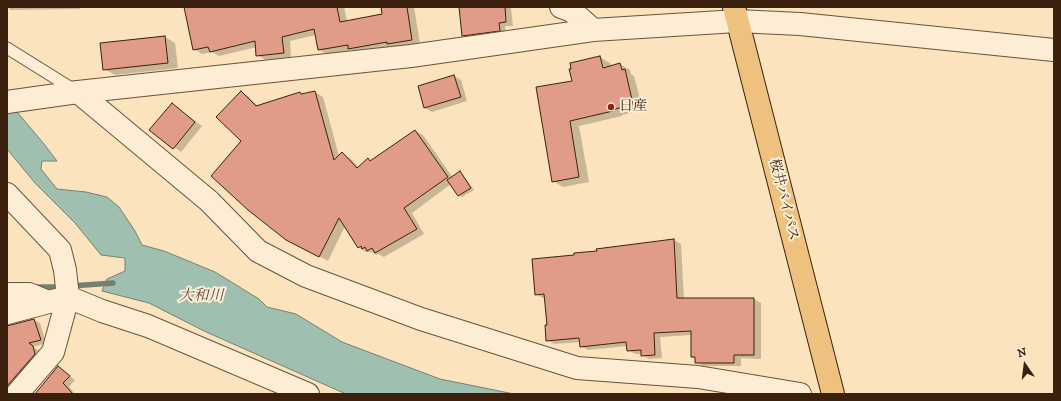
<!DOCTYPE html>
<html>
<head>
<meta charset="utf-8">
<style>
	body { margin:0 }
	#map { position:relative; width:1061px; height:401px; overflow:hidden; background:#fbe4bd; font-family:"IM FELL DW Pica",serif }
	canvas { display:block }
	.frame { position:absolute; inset:0; border:8px solid #3b210d; pointer-events:none }
	.north { position:absolute; left:1005px; top:345px; width:40px; height:40px; -webkit-text-stroke:3px #fcedd4; paint-order:stroke; rotate:346deg; font-size:11px; font-weight:700; line-height:16px; text-align:center; color:#3b210d }
	.north::after { content:''; display:block; margin:auto; width:14px; height:18px; background:#3b210d; clip-path:polygon(50% 0,100% 100%,50% 72%,0 100%) }
</style>
</head>
<body>
<div id="map">
<canvas width="1061" height="401"></canvas>
<div class="frame"></div>
<div class="north">N</div>
</div>
<script>
const ctx = document.querySelector('canvas').getContext('2d');
ctx.lineJoin = 'round';
function paint(path, color) {
  ctx.fillStyle = color;
  ctx.fill(path, 'evenodd');
}
function toPath(rows) {
  const path = new Path2D();
  for (const r of rows) {
    path.moveTo(r[0], r[1]);
    for (let i = 2; i < r.length; i += 2) path.lineTo(r[i], r[i + 1]);
  }
  return path;
}
function trace(path, color, width, dash) {
  ctx.strokeStyle = color;
  ctx.lineWidth = width;
  ctx.lineCap = dash ? 'butt' : 'round';
  ctx.setLineDash(dash || []);
  ctx.stroke(path);
}
function drawText(font, color, halo, rows, align = 'center') {
  ctx.font = font + ' "IM FELL DW Pica","Noto Serif JP",serif';
  ctx.lineWidth = 4;
  ctx.setLineDash([]);
  ctx.textBaseline = 'middle';
  ctx.strokeStyle = halo;
  ctx.fillStyle = color;
  for (const [text, x, y, turn = 0] of rows) {
    ctx.save();
    ctx.translate(x, y);
    ctx.rotate((+turn || 0) * Math.PI / 180);
    ctx.textAlign = isNaN(turn) ? turn : align;
    if (halo) ctx.strokeText(text, 0, 0);
    ctx.fillText(text, 0, 0);
    ctx.restore();
  }
}
const water = toPath([
	[7,100,44,144,57,161,42,161,41,169,57,189,86,192,107,197,119,207,135,231,142,245,164,251,215,272,259,299,267,307,296,314,342,342,440,379,514,394,346,394,204,331,149,303,102,291,107,279,125,271,125,258,101,255,75,223,35,183,7,149,7,100]
]);
paint(water, '#9fbfb1');
trace(water, '#77806f', 1);
paint(toPath([
	[7,7,80,7,80,9,11,10],
	[185,7,344,7,347,21,383,15,382,7,414,7,420,44,396,48,393,47,358,53,352,50,327,54,318,49,316,35,290,41,291,57,266,60,257,55,257,47,219,56,212,52,202,54,194,49],
	[480,7,509,7,511,9,513,26,505,26,506,34,470,39,463,35],
	[165,37,175,43,178,68,115,75,104,69],
	[600,57,610,63,611,67,620,64,630,70,631,74,634,76,643,110,622,115,622,116,579,126,589,182,563,187,553,181,573,82],
	[454,76,461,80,467,101,432,112,425,108],
	[241,92,249,97,258,106,300,93,303,95,315,92,323,97,339,156,342,154,350,158,359,168,368,160,371,162,415,131,423,135,453,178,460,173,463,175,474,190,462,197,459,195,451,184,412,213,424,234,384,257,378,254,376,255,372,252,366,252,358,247,345,226,328,261,295,244,242,141],
	[172,104,202,126,181,152,151,130],
	[674,240,681,244,684,299,754,299,761,303,761,359,741,358,741,366,703,366,696,362,696,359,692,357,692,335,660,337,662,358,649,359,642,355,642,354,635,354,628,350,627,346,588,350,581,346,581,342,554,344,547,340,548,326,545,298,543,298,536,294,575,256],
	[34,320,40,323,46,343,33,347,38,350,40,357,14,388,7,390,7,327],
	[61,370,75,380,69,387,75,394,36,394]
]), '#0003');
trace(toPath([
	[71,286,113,283],
	[35,287,63,287]
]), '#77806f', 5.5);
const building = toPath([
	[184,7,337,7,340,22,382,14,381,7,407,7,412,40,387,44,387,42,348,49,348,45,318,50,314,29,282,37,284,53,256,56,255,41,210,52,208,47,193,50,184,7],
	[459,7,505,7,506,22,499,23,500,31,462,36,459,7],
	[165,36,168,63,103,70,100,43,165,36],
	[600,56,603,68,620,63,622,70,625,69,633,104,612,110,613,111,570,121,579,177,552,182,536,87,572,81,569,69,571,69,570,63,600,56],
	[454,75,461,97,424,108,418,86,454,75],
	[241,91,256,106,300,92,301,94,315,91,334,160,342,152,357,168,368,158,370,161,415,130,448,177,404,208,417,229,375,253,372,248,367,251,365,247,362,249,361,246,358,248,339,218,319,257,286,240,248,210,211,176,241,141,216,117,241,91],
	[172,103,195,122,173,149,149,130,172,103],
	[460,171,471,188,458,196,447,180,460,171],
	[674,239,677,298,754,298,754,355,734,355,734,363,695,363,695,357,691,357,691,331,654,333,655,355,641,356,641,350,627,351,626,342,580,347,579,338,546,341,545,325,547,325,544,294,535,295,532,259,574,255,574,253,597,251,596,249,674,239],
	[34,319,41,340,29,343,33,346,35,354,7,386,7,326,34,319],
	[58,366,70,376,63,383,73,394,35,394,58,366]
]);
paint(building, '#e19c87');
trace(building, '#3b210d', 1);
const service = toPath([
	[7,48,76,91]
]);
const minor = toPath([
	[561,7,572,11,593,30],
	[78,92,209,201,258,251,306,276,421,319,577,368,698,377,800,394],
	[7,194,60,250,65,270,68,297,53,352,17,394],
	[7,294,29,294,48,302],
	[7,313,68,297,102,311,148,326,308,394]
]);
const tertiary = toPath([
	[7,102,78,92,411,56,593,30,737,21,800,24,1054,50]
]);
const trunk = toPath([
	[734,7,833,394]
]);
trace(service, '#6b5239', 13);
trace(minor, '#6b5239', 24);
trace(tertiary, '#6b5239', 24);
trace(trunk, '#3b210d', 24);
trace(service, '#fcedd4', 11);
trace(minor, '#fcedd4', 22);
trace(tertiary, '#fcedd4', 22);
trace(trunk, '#eec27e', 22);
for (const [x, y, r, color] of [
	[611,107,4,"#8f2418"]
]) {
  const dot = new Path2D();
  dot.arc(x, y, r, 0, 2 * Math.PI);
  ctx.fillStyle = color;
  ctx.fill(dot);
  trace(dot, '#fcedd4', 1.5);
}
drawText('14px', '#3b210d', '#fcedd4', [
	["日産",619,107]
], 'left');
drawText('14px', '#3b210d', '#fcedd4', [
	["桜井バイパス",783,200,76]
]);
drawText('italic 15px', '#59503e', '#fcedd4', [
	["大和川",201,297]
]);
</script>
</body>
</html>
